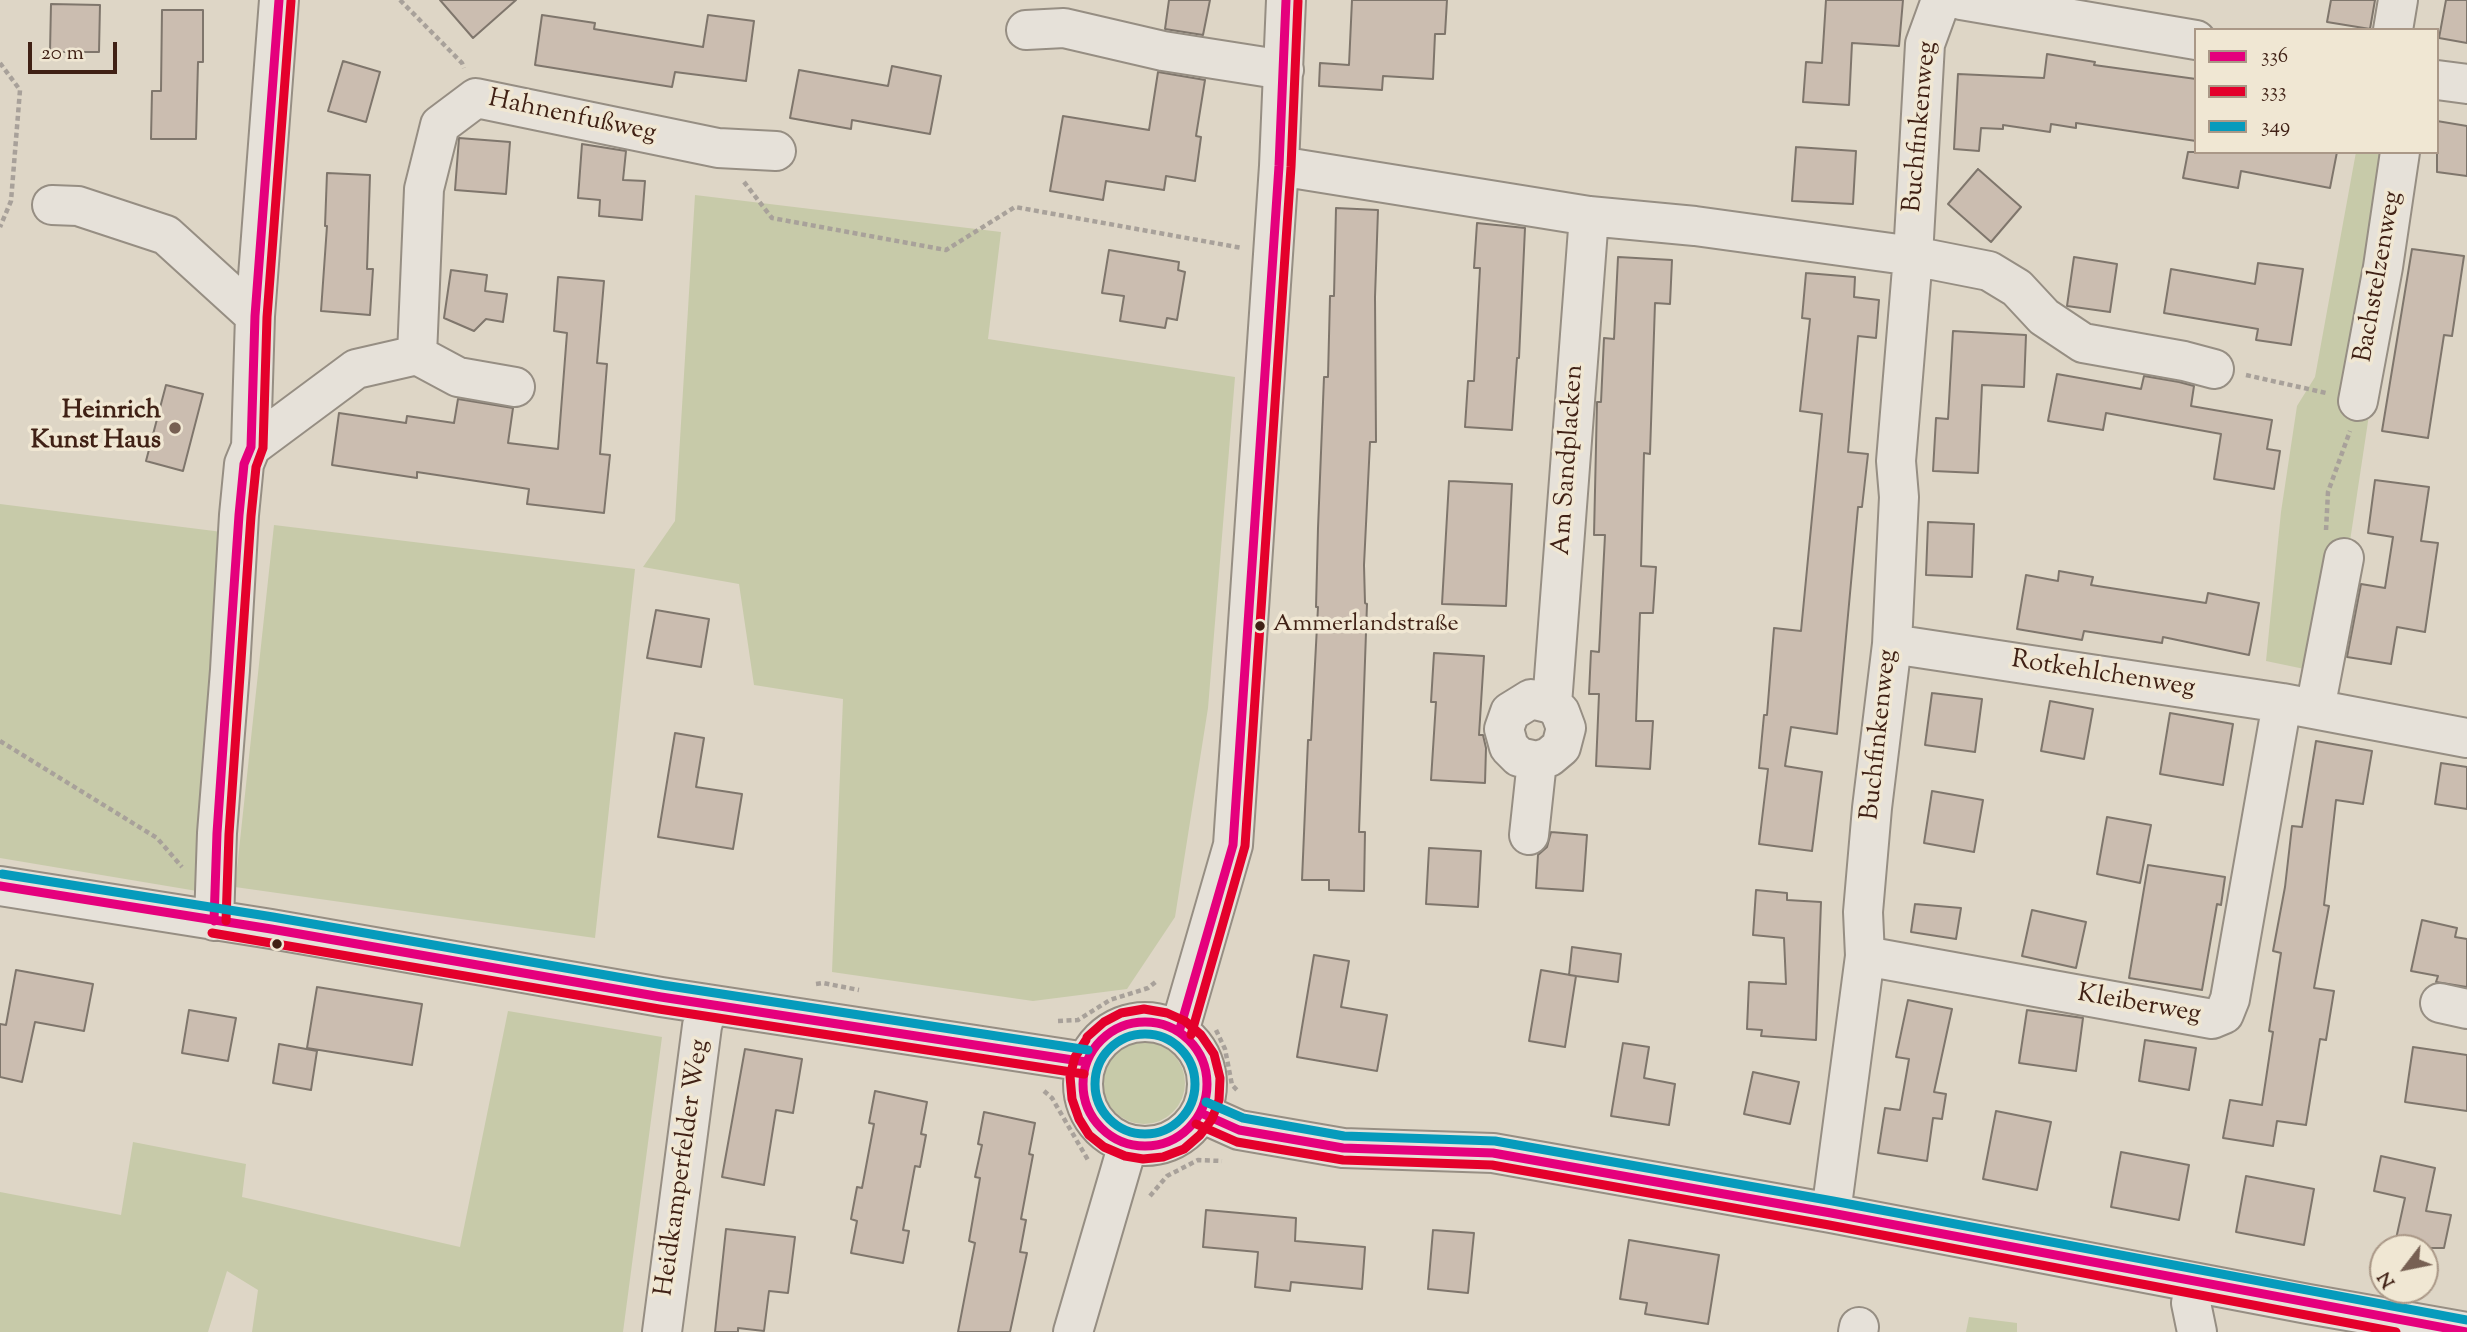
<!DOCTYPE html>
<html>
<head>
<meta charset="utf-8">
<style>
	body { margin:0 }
	#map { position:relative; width:2467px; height:1332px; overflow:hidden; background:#ded6c6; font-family:"Sorts Mill Goudy",serif }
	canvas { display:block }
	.legend { position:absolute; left:2194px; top:28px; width:245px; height:126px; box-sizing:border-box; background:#f0e7d3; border:2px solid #aa9887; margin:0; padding:9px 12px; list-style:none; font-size:21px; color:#402115 }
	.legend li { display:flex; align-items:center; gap:14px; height:35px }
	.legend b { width:35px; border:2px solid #aa9887 }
	.north { position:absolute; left:2369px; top:1234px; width:70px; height:70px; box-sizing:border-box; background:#f0e7d3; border:2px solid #aa9887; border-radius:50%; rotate:238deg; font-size:19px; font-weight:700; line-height:28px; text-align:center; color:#402115 }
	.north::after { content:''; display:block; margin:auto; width:24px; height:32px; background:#776053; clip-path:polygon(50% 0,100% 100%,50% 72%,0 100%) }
	.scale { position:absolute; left:28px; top:42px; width:89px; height:32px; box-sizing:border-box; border:4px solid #402115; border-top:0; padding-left:9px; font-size:21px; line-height:24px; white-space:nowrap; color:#402115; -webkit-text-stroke:5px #f0e7d3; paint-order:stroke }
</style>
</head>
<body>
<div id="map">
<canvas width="2467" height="1332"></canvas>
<ul class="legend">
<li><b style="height:9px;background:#e5007d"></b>336</li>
<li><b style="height:9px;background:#e4002b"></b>333</li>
<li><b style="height:9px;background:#069bbc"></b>349</li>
</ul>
<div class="north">N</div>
<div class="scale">20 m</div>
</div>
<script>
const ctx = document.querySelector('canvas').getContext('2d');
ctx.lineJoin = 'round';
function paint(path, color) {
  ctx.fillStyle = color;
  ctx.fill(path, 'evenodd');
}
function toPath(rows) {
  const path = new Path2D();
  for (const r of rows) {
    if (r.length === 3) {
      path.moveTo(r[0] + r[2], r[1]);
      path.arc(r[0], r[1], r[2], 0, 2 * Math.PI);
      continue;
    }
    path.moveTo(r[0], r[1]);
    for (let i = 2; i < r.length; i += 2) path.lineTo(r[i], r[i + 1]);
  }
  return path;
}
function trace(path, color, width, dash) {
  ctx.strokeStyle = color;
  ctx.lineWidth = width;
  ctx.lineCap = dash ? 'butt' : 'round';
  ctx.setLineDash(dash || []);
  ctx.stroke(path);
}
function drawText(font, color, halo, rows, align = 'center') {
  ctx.font = font + ' "Sorts Mill Goudy",serif';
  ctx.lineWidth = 7;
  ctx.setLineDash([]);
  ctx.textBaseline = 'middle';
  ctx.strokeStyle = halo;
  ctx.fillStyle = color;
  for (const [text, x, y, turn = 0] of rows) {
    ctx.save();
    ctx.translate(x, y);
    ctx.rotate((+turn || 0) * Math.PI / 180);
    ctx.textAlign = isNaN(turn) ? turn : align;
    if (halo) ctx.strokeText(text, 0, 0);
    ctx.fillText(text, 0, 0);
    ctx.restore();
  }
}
paint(toPath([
	[2356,152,2399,152,2375,375,2350,541,2338,539,2314,671,2266,661,2281,512,2297,406,2315,377],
	[695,195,1001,232,988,339,1235,377,1208,708,1175,917,1127,989,1033,1001,832,972,843,699,754,685,739,584,643,567,675,521],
	[0,504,238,534,198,833,197,891,0,858],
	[274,525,635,569,595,938,235,887],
	[508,1011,662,1037,623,1332,252,1332,258,1290,227,1271,208,1332,0,1332,0,1192,121,1215,133,1142,246,1164,242,1197,460,1247],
	[1144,1083,41],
	[1969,1317,2017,1323,2017,1332,1966,1332]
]), '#c7caa9');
const building = toPath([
	[440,0,516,0,473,38,440,0],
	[1169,0,1210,0,1203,35,1165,29,1169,0],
	[1352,0,1447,0,1445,34,1435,34,1433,79,1383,76,1382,90,1319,86,1320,63,1349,65,1352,0],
	[1826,0,1903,0,1899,46,1852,43,1849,105,1803,102,1806,62,1822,63,1826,0],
	[2331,0,2375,0,2370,29,2327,22,2331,0],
	[2446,0,2467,0,2467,43,2439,38,2446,0],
	[51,4,100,5,99,52,50,52,51,4],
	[162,10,203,10,203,62,198,62,196,139,151,139,152,91,161,91,162,10],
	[542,15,595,23,594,29,703,47,708,15,754,21,746,81,675,72,672,87,535,65,542,15],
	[2047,54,2095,62,2094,65,2196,79,2196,141,2076,123,2076,128,2051,124,2050,132,2003,125,2003,129,1981,128,1979,151,1954,149,1958,74,2044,78,2047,54],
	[343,61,380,72,366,122,328,111,343,61],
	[892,66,941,76,930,134,852,120,851,129,790,118,799,70,888,86,892,66],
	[1158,72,1205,80,1196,136,1201,137,1195,181,1166,176,1164,190,1106,181,1103,200,1050,191,1063,116,1149,130,1158,72],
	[2437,121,2467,126,2467,176,2437,172,2437,121],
	[459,138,510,142,506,194,455,190,459,138],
	[582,144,626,151,623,180,645,181,642,220,599,216,600,200,578,198,582,144],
	[1796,147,1856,151,1853,204,1792,201,1796,147],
	[2188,152,2337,152,2330,188,2241,171,2238,188,2183,178,2188,152],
	[1978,169,2021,207,1991,242,1948,204,1978,169],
	[327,173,370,175,367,269,373,269,370,315,321,311,327,226,325,226,327,173],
	[1336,208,1378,210,1375,297,1376,442,1370,442,1364,565,1365,603,1367,604,1359,832,1365,832,1364,891,1329,890,1329,880,1302,880,1308,740,1311,740,1318,607,1316,607,1318,528,1324,377,1328,377,1330,296,1334,296,1336,208],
	[1477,223,1525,228,1519,358,1517,358,1512,430,1465,427,1468,381,1474,381,1480,268,1474,268,1477,223],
	[2412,249,2464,256,2452,336,2444,335,2428,438,2382,431,2412,249],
	[1109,250,1179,262,1178,270,1185,272,1177,320,1167,318,1165,328,1120,321,1124,296,1102,293,1109,250],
	[1618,257,1672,260,1670,304,1655,303,1650,454,1644,453,1641,566,1656,567,1653,613,1640,613,1636,721,1653,721,1650,769,1596,766,1599,694,1589,694,1591,651,1599,652,1605,535,1594,535,1597,402,1601,402,1604,338,1614,339,1618,257],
	[2074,257,2117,264,2110,312,2067,306,2074,257],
	[2258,263,2303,269,2291,345,2256,340,2258,329,2164,313,2171,269,2255,284,2258,263],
	[451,270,487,275,485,291,507,294,503,322,486,319,474,331,444,318,451,270],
	[1806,273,1855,277,1854,297,1879,300,1876,338,1858,336,1848,452,1868,454,1862,507,1858,507,1837,734,1791,727,1785,766,1822,772,1812,851,1759,844,1768,769,1759,768,1764,715,1767,715,1774,628,1801,631,1822,414,1800,411,1810,319,1802,318,1806,273],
	[558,277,604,281,597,363,607,364,600,454,610,455,604,513,527,504,529,489,417,472,417,478,332,465,339,413,406,423,407,416,454,423,458,399,513,408,508,443,558,449,567,333,554,331,558,277],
	[1953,331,2026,335,2024,387,1982,385,1978,473,1933,471,1936,418,1948,419,1953,331],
	[2057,374,2141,389,2144,376,2179,382,2194,386,2191,406,2272,420,2267,449,2280,451,2274,489,2214,479,2221,434,2106,413,2103,430,2048,421,2057,374],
	[166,385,203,394,183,471,146,461,166,385],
	[2375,480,2429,487,2421,541,2438,543,2425,632,2397,627,2391,664,2347,657,2361,584,2385,588,2393,537,2368,533,2375,480],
	[1449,481,1512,484,1506,606,1442,604,1449,481],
	[1928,522,1974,524,1972,577,1926,575,1928,522],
	[2059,571,2093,577,2091,585,2206,603,2208,593,2259,603,2249,655,2163,637,2162,643,2084,631,2082,640,2017,629,2026,575,2058,581,2059,571],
	[656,610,709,619,701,667,647,658,656,610],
	[1434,653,1484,656,1479,735,1483,735,1486,748,1485,783,1431,780,1436,702,1431,702,1434,653],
	[1932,693,1982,699,1975,752,1925,745,1932,693],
	[2050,701,2093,709,2084,759,2041,751,2050,701],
	[2170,713,2233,724,2223,785,2160,774,2170,713],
	[675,733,704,738,696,787,742,794,733,849,658,837,675,733],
	[2316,741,2372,751,2363,804,2336,800,2324,905,2329,906,2314,988,2334,991,2326,1040,2320,1039,2306,1125,2277,1121,2273,1146,2223,1138,2230,1100,2262,1105,2273,1032,2269,1031,2281,953,2273,951,2285,887,2292,826,2302,827,2316,741],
	[2441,763,2467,767,2467,809,2435,804,2441,763],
	[1932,791,1983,800,1974,852,1924,843,1932,791],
	[2107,817,2151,825,2140,883,2097,874,2107,817],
	[1551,832,1587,835,1583,891,1536,888,1538,855,1547,847,1551,832],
	[1429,848,1481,851,1478,907,1426,904,1429,848],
	[2148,865,2225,877,2221,905,2217,904,2202,990,2129,978,2148,865],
	[1756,890,1787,893,1787,900,1821,902,1816,1040,1761,1036,1762,1030,1747,1029,1749,982,1786,984,1784,938,1753,935,1756,890],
	[1915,904,1961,908,1956,939,1911,932,1915,904],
	[2032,910,2086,922,2076,968,2022,956,2032,910],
	[2422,920,2457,928,2455,937,2467,939,2467,987,2436,982,2438,976,2411,971,2422,920],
	[1572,947,1621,954,1618,982,1569,975,1572,947],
	[1314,955,1349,961,1341,1007,1387,1015,1377,1071,1297,1057,1314,955],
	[16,970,93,984,84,1031,35,1022,22,1082,0,1077,0,1024,6,1025,16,970],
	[1541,970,1576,976,1565,1047,1529,1041,1541,970],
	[317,987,422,1004,412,1065,307,1048,317,987],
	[1908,1000,1952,1009,1934,1092,1946,1094,1942,1119,1933,1118,1927,1161,1878,1153,1885,1108,1900,1110,1909,1059,1896,1057,1908,1000],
	[189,1010,236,1018,228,1061,182,1053,189,1010],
	[2027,1010,2083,1018,2076,1071,2019,1063,2027,1010],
	[2145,1040,2196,1048,2189,1090,2139,1081,2145,1040],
	[1623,1043,1649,1047,1644,1078,1675,1084,1669,1125,1611,1116,1623,1043],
	[279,1044,317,1051,311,1090,273,1083,279,1044],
	[2413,1047,2467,1055,2467,1111,2405,1102,2413,1047],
	[745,1049,802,1059,793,1113,776,1110,764,1185,722,1177,745,1049],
	[1753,1072,1799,1082,1790,1124,1744,1114,1753,1072],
	[875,1091,927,1102,921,1134,926,1135,920,1167,915,1166,903,1230,909,1231,903,1263,851,1253,857,1221,851,1219,857,1187,862,1188,874,1124,869,1123,875,1091],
	[1996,1111,2051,1122,2037,1190,1983,1179,1996,1111],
	[984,1112,1035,1123,1029,1154,1033,1155,1021,1219,1026,1220,1020,1252,1027,1253,1010,1332,958,1332,975,1243,969,1241,980,1178,975,1177,982,1145,978,1144,984,1112],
	[2121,1152,2189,1165,2179,1220,2111,1207,2121,1152],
	[2381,1156,2435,1168,2426,1211,2451,1215,2444,1248,2394,1248,2405,1198,2374,1191,2381,1156],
	[2246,1176,2314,1189,2304,1245,2236,1232,2246,1176],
	[1206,1210,1296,1218,1295,1241,1365,1247,1362,1289,1291,1282,1290,1291,1255,1287,1258,1252,1203,1247,1206,1210],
	[726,1229,795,1237,788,1293,769,1291,764,1331,738,1328,738,1332,715,1332,726,1229],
	[1433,1230,1474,1233,1468,1293,1428,1289,1433,1230],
	[1629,1240,1719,1255,1708,1324,1645,1314,1647,1303,1620,1299,1629,1240]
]);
paint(building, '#cbbdb0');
trace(building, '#7f766c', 2);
const minor = toPath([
	[1961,0,2196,40],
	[1026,30,1064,28,1163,51,1284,70],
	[2393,30,2398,0],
	[2437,80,2467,84],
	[1279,166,1589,216,1695,226,1913,256,1989,271,2017,288,2044,317,2083,343,2184,361,2214,369],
	[52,205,78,206,166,235,255,316],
	[417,355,458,377,515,387],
	[2358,401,2383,267,2400,152],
	[251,447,356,369,417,355,424,189,440,125,476,98,718,148,776,151],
	[1892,644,2282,703,2467,738],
	[1552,704,1531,699,1510,712,1504,729,1509,747,1519,757,1537,761,1549,757,1561,747,1566,728,1560,712,1552,704,1589,216],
	[2315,709,2344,558],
	[1529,835,1537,761],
	[0,886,271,929,661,997,1086,1062],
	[214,921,217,833,230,670,239,515,244,464,251,447,255,316,279,0],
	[1865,956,2212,1019,2224,1014,2230,999,2282,703],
	[2440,1003,2467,1009],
	[1145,1084,62],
	[1179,1032,1233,845,1279,166,1286,0],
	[1201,1113,1239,1130,1343,1148,1493,1153,1831,1213,2308,1304,2467,1332],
	[1831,1213,1865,956,1863,912,1872,808,1892,644,1899,497,1896,461,1913,256,1925,44,1941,0],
	[2195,1283,2191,1303,2197,1332],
	[662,1332,702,1026,708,1005],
	[1073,1332,1128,1144],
	[1858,1332,1859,1327]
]);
trace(minor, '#968e83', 42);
trace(toPath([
	[400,0,462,63,464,68],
	[0,63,20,90,11,201,0,227],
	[744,182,772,218,946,250,1015,207,1242,248],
	[2246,375,2326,393],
	[2326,530,2328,492,2350,431],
	[0,741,157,838,182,867],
	[816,984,823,983,859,990],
	[1058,1021,1078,1020,1110,1000,1148,988,1158,980],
	[1216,1030,1225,1049,1232,1085,1237,1090],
	[1044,1091,1052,1098,1088,1160],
	[1150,1196,1167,1176,1198,1160,1222,1161]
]), '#a8a19a', 4.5, [5, 3.5]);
trace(minor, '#e6e1d9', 38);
trace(toPath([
	[0,886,271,929,661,997,1086,1062],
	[214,921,217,833,239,515,244,464,251,447,255,316,279,0],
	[1145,1084,62],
	[1179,1032,1233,845,1279,166,1286,0],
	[1201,1113,1239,1130,1343,1148,1493,1153,1831,1213,2467,1332]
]), '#e5007d', 9);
trace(toPath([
	[226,921,229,834,251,516,256,467,263,448,267,317,291,1],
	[212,933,659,1009,1084,1074],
	[1191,1035,1245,846,1291,167,1298,1],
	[1086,1040,1075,1057,1070,1076,1072,1099,1079,1119,1089,1135,1104,1147,1125,1156,1143,1159,1163,1157,1184,1149,1200,1135,1212,1119,1219,1100,1220,1078,1214,1054,1201,1035,1185,1021,1167,1013,1144,1009,1121,1013,1104,1022,1087,1037],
	[1196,1124,1237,1142,1343,1160,1492,1165,1829,1225,2396,1332]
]), '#e4002b', 9);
trace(toPath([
	[2,874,273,917,663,985,1088,1050],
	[1145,1084,50],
	[1206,1102,1243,1118,1344,1136,1495,1141,1833,1201,2467,1320]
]), '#069bbc', 9);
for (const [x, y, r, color] of [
	[175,428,7,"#776053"],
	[1260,626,6,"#402115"],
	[277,944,6,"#402115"]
]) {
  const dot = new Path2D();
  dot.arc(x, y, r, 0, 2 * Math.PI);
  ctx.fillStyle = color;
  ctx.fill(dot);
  trace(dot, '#f0e7d3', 2.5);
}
drawText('24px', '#402115', '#f0e7d3', [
	["Ammerlandstraße",1273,626]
], 'left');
drawText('26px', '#402115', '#f0e7d3', [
	["Hahnenfußweg",572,118,12],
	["Buchfinkenweg",1922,127,-85],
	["Bachstelzenweg",2380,277,-80],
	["Am Sandplacken",1570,460,-86],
	["Rotkehlchenweg",2103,676,9],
	["Buchfinkenweg",1881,735,-84],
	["Kleiberweg",2139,1006,10],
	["Heidkamperfelder Weg",684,1168,-82]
]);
drawText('bold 26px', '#402115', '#f0e7d3', [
	["Heinrich",161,413],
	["Kunst Haus",161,443]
], 'right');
</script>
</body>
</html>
